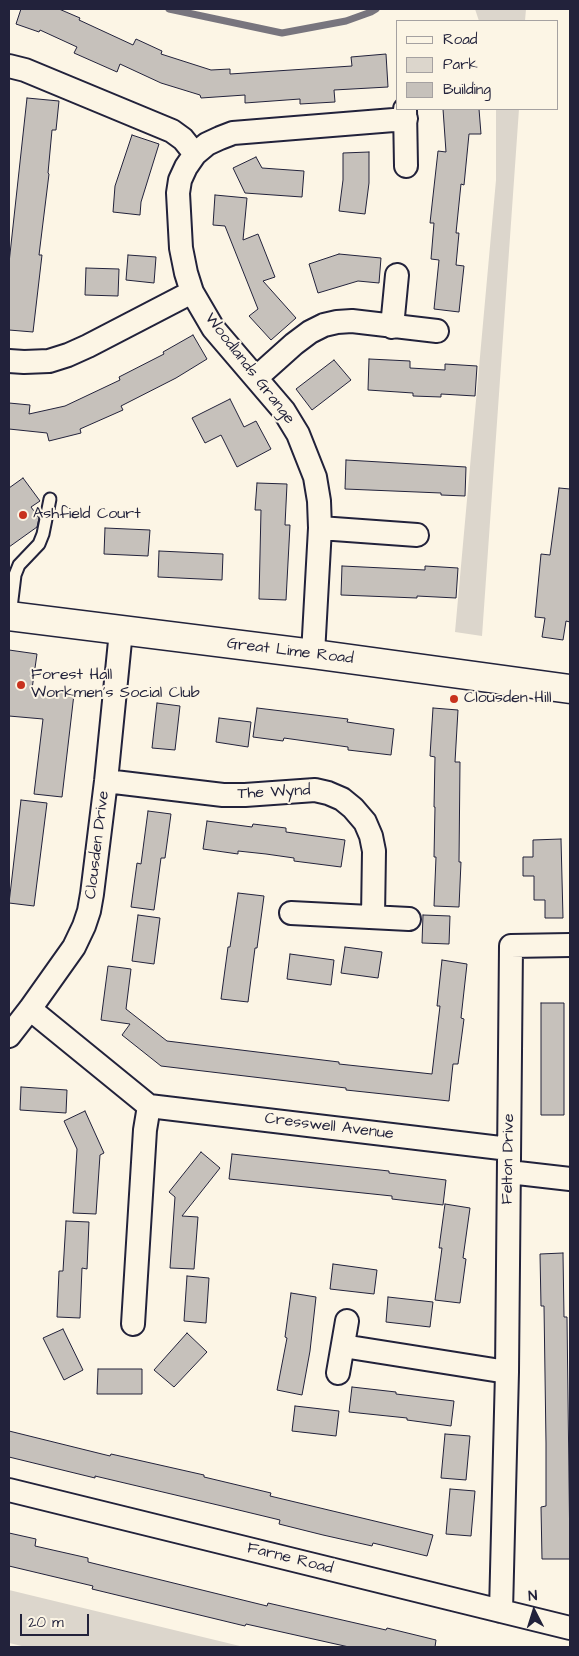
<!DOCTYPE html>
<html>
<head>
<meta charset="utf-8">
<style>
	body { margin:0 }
	#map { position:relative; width:579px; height:1656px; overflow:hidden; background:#fcf5e5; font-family:"Architects Daughter",sans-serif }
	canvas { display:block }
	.frame { position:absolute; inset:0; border:10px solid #22223b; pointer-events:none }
	.legend { position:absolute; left:396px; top:20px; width:162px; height:90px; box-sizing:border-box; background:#fcf5e5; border:1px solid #a5a1a1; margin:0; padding:6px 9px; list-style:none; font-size:15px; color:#22223b }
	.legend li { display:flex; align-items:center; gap:10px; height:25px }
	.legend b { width:25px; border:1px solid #a5a1a1 }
	.north { position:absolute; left:509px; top:1586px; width:50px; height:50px; -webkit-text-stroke:4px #fcf5e5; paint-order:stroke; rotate:355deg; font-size:14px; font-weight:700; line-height:20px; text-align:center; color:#22223b }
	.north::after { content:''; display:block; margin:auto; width:18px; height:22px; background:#22223b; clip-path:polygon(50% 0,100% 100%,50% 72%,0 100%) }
	.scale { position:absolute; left:20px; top:1614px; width:69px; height:22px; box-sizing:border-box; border:2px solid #22223b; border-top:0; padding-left:6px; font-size:15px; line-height:18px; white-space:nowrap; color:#22223b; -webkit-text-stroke:4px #fcf5e5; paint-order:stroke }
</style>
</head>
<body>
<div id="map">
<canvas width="579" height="1656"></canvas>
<div class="frame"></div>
<ul class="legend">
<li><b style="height:6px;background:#fcf5e5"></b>Road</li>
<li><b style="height:14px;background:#dcd6cc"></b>Park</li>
<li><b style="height:14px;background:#c6c1bb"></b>Building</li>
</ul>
<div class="north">N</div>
<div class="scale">20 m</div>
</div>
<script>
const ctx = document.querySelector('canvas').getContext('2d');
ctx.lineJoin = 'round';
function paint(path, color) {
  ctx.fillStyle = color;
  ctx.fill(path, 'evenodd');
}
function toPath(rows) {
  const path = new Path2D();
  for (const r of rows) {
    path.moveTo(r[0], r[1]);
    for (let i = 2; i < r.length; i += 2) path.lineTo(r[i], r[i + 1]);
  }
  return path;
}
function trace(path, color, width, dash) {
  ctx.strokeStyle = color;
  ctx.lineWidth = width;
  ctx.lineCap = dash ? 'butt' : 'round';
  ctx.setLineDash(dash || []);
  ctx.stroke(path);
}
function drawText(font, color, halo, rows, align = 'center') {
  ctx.font = font + ' "Architects Daughter",sans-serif';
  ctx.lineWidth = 4;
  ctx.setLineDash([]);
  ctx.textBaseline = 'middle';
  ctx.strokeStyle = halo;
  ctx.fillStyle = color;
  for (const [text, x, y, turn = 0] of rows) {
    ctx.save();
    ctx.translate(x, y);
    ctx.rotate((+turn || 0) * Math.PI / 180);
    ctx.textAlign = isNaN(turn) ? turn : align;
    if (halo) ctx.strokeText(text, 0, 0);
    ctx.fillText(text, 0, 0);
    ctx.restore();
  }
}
paint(toPath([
	[475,9,526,9,525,21,479,21],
	[496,109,519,109,482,636,455,632,496,180],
	[9,1590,244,1647,26,1647,9,1643]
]), '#dcd6cc');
trace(toPath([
	[169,9,282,33,346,21,371,12,376,9]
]), '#78757e', 7);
const building = toPath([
	[21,9,59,9,80,18,79,20,133,45,136,39,162,51,161,54,211,70,230,69,230,74,352,66,351,57,386,54,388,87,334,90,335,102,300,104,300,99,245,103,245,95,201,98,200,95,161,83,120,64,117,72,74,53,77,47,40,30,39,32,16,24,21,9],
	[27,98,59,101,56,130,52,130,48,173,49,174,39,255,42,255,33,332,9,330,9,263,27,98],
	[443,109,479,109,481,134,469,134,464,185,461,184,456,233,459,233,456,265,464,266,459,312,434,309,439,260,431,259,434,223,430,223,438,151,446,152,443,109],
	[132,135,159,144,141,202,140,215,113,212,115,186,132,135],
	[369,152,369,183,365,214,339,211,343,180,343,153,369,152],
	[256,157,262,168,304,171,302,197,245,193,233,168,256,157],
	[215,195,247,198,243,240,258,234,275,277,263,281,296,318,271,340,249,316,258,309,225,226,213,225,215,195],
	[339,254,381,258,379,283,358,281,318,293,309,264,339,254],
	[128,255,156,257,154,283,126,280,128,255],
	[86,268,119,269,118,296,85,295,86,268],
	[193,335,207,359,176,378,121,406,123,410,80,429,81,433,49,441,47,433,9,429,9,403,30,405,29,414,65,406,120,380,119,377,164,354,163,352,193,335],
	[369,359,410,361,410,368,445,370,445,364,477,366,475,396,441,394,441,397,413,396,413,393,368,390,369,359],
	[334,360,351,380,312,410,296,389,334,360],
	[230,399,244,427,256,421,271,449,237,467,221,435,205,443,192,418,230,399],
	[346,460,466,467,465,496,441,495,441,493,345,489,346,460],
	[23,478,40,501,31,507,39,518,37,527,9,547,9,488,23,478],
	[257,483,287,484,285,525,290,525,286,600,259,599,261,510,255,510,257,483],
	[559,488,570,489,570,622,566,621,563,640,542,637,545,618,535,617,541,554,550,555,559,488],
	[105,528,150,530,148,556,104,554,105,528],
	[159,551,223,554,222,580,158,577,159,551],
	[342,566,425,570,425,566,458,568,456,598,417,596,417,598,341,595,342,566],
	[9,650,37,654,32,689,74,694,62,797,34,794,43,719,9,716,9,650],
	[157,703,180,706,175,750,152,748,157,703],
	[257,708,348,719,347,722,394,729,391,755,348,750,348,747,284,738,283,741,253,737,257,708],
	[433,708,458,710,455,762,460,762,459,862,461,862,459,907,434,906,436,857,434,857,435,807,434,807,435,757,430,756,433,708],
	[219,718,251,722,248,747,216,742,219,718],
	[21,800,47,803,34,906,9,903,21,800],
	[148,811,171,814,165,858,161,858,154,910,131,907,137,863,141,864,148,811],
	[207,821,252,827,253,824,286,828,286,832,345,840,341,867,294,861,294,858,266,854,238,851,238,854,203,849,207,821],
	[561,839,563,918,545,918,545,900,534,900,534,876,523,876,523,857,533,857,533,840,561,839],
	[238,893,264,896,257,948,255,948,248,1002,221,999,228,947,230,947,238,893],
	[138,915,160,918,154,964,132,961,138,915],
	[423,915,450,916,449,944,422,943,423,915],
	[345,947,382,952,378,978,341,973,345,947],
	[290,954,334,960,331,985,287,979,290,954],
	[442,960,467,964,461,1018,464,1019,458,1064,453,1064,449,1101,346,1090,346,1088,161,1066,122,1035,130,1024,101,1020,108,966,131,969,126,1009,167,1041,339,1062,339,1064,432,1074,440,1006,437,1006,442,960],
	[541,1003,564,1003,564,1115,541,1115,541,1003],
	[21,1087,67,1090,66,1113,20,1110,21,1087],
	[85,1111,104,1153,100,1155,96,1214,73,1213,77,1149,64,1121,85,1111],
	[201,1152,220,1168,182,1216,198,1217,194,1269,170,1268,175,1197,169,1192,201,1152],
	[232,1154,389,1171,389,1173,446,1180,443,1205,392,1199,392,1196,229,1179,232,1154],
	[445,1204,470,1208,463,1258,466,1259,460,1303,435,1300,442,1248,439,1248,445,1204],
	[66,1221,89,1222,87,1269,82,1268,80,1318,57,1317,59,1271,63,1271,66,1221],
	[563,1253,564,1317,567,1317,570,1559,542,1559,541,1507,546,1506,546,1443,544,1306,541,1306,540,1254,563,1253],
	[333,1264,377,1270,374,1294,330,1289,333,1264],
	[187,1276,209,1278,206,1323,184,1321,187,1276],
	[291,1293,316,1297,310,1351,302,1395,277,1390,287,1338,285,1337,291,1293],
	[388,1297,433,1302,430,1327,386,1322,388,1297],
	[63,1329,83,1370,64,1380,43,1338,63,1329],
	[187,1333,207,1352,174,1387,154,1370,187,1333],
	[98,1369,142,1369,142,1394,97,1394,98,1369],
	[352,1387,396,1392,396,1394,454,1401,451,1426,407,1420,407,1418,349,1412,352,1387],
	[295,1406,339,1411,336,1436,292,1431,295,1406],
	[9,1431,110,1456,111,1454,204,1475,204,1477,271,1493,270,1496,433,1535,427,1556,373,1543,372,1546,323,1535,279,1524,280,1520,222,1506,95,1476,95,1478,9,1457,9,1431],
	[445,1434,470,1436,466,1480,441,1478,445,1434],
	[450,1489,475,1491,471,1536,446,1534,450,1489],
	[9,1533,36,1539,35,1546,88,1558,88,1562,267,1606,268,1603,386,1630,387,1628,436,1640,435,1647,349,1647,246,1624,245,1626,92,1589,93,1586,9,1566,9,1533]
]);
paint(building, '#c6c1bb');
trace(building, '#22223b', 1);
const service = toPath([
	[10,616,15,575,19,565,39,544,43,534,50,499]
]);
const minor = toPath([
	[9,66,25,70,172,131,183,139,195,154],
	[405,109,406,166],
	[392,327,397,275],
	[9,361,24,362,49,361,68,355,88,346,192,292],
	[256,378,294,344,310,332,324,325,337,322,352,321,437,331],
	[320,528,417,535],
	[313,654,320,528,319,501,315,477,298,434,284,411,213,328,192,292,186,273,181,248,178,193,180,180,186,167,195,154,207,144,220,138,233,133,406,119],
	[106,781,223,795,245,795,315,790,328,793,342,799,353,808,365,822,371,836,374,851,373,917],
	[291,913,409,919],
	[30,1009,149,1106,509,1149],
	[9,1036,30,1009,74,947,84,926,89,911,92,894,106,781,121,631],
	[509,1172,570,1179],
	[133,1324,145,1130,149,1106],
	[343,1346,507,1372],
	[338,1373,347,1321],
	[9,1490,570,1628],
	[501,1611,507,1372,511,946,570,945]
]);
const secondary = toPath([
	[9,616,313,654,570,689]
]);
trace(service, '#22223b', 15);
trace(minor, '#22223b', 26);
trace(secondary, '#22223b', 31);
trace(service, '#fcf5e5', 11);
trace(minor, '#fcf5e5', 22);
trace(secondary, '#fcf5e5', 28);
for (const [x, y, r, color] of [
	[23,515,5,"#c8321e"],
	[21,685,5,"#c8321e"],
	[454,699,5,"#c8321e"]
]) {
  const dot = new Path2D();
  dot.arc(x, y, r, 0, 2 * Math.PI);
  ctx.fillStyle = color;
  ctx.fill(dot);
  trace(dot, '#fcf5e5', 2);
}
drawText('16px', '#22223b', '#fcf5e5', [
	["Woodlands Grange",249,369,52],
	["Great Lime Road",290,652,7],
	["The Wynd",274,793,-3],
	["Clousden Drive",98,845,-83],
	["Cresswell Avenue",329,1127,7],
	["Felton Drive",509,1159,-89],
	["Farne Road",290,1559,14]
]);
drawText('16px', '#22223b', '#fcf5e5', [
	["Ashfield Court",33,515],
	["Forest Hall",31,676],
	["Workmen's Social Club",31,694],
	["Clousden Hill",464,699]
], 'left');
</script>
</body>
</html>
